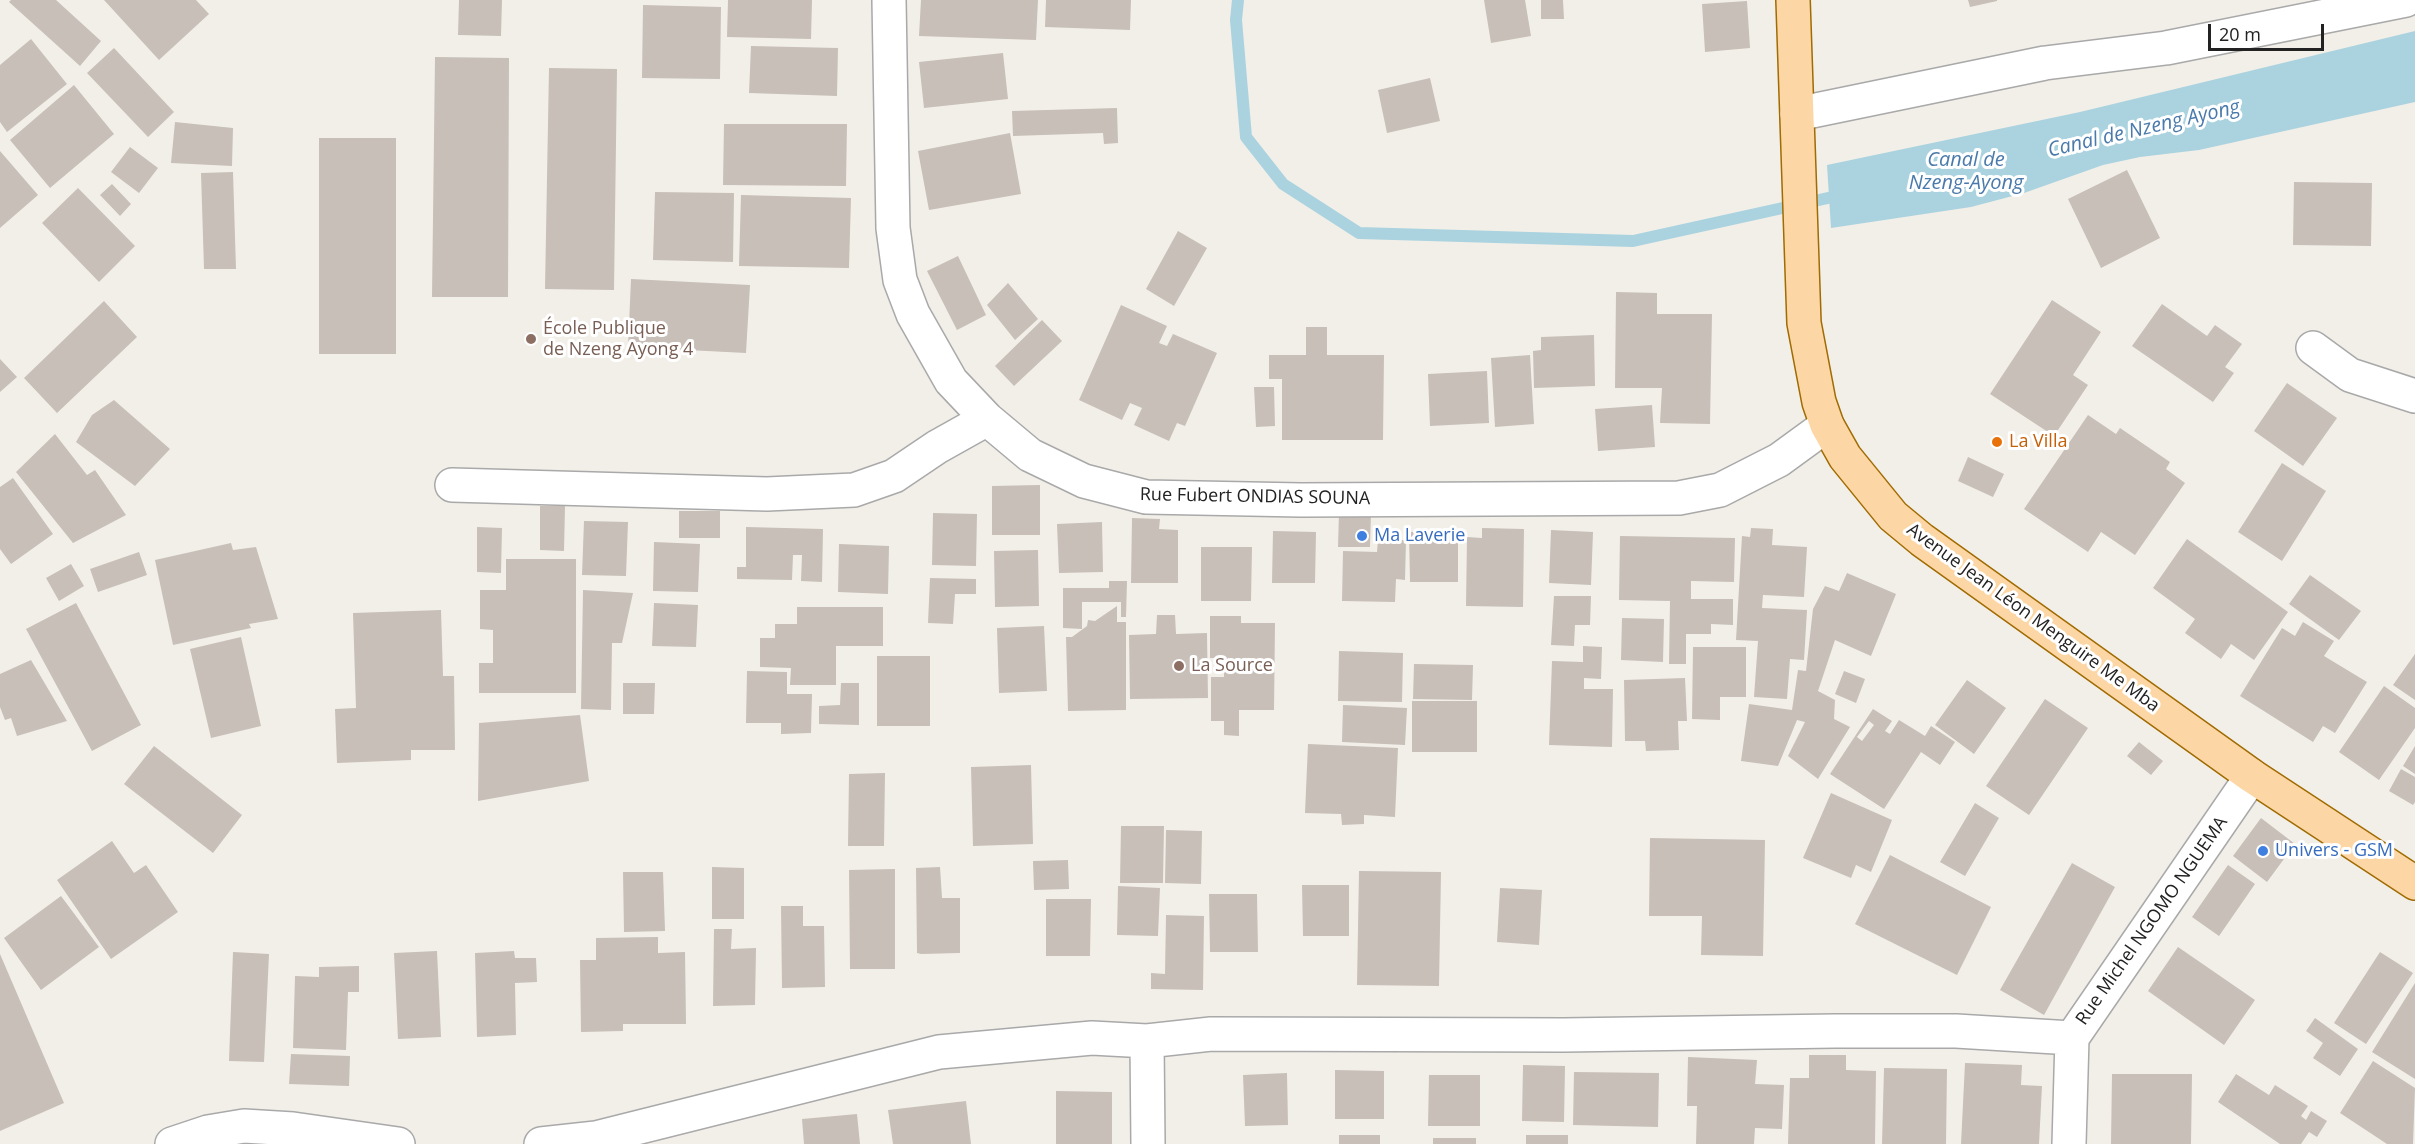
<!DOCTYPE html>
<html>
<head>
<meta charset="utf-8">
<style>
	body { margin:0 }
	#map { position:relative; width:2415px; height:1144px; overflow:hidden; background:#f2efe9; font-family:"Open Sans",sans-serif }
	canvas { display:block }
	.scale { position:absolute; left:2208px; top:24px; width:116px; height:27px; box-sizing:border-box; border:3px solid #222; border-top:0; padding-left:8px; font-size:18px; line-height:21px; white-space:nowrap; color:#222; -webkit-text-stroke:4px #fff; paint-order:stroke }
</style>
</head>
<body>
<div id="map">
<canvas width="2415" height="1144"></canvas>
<div class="scale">20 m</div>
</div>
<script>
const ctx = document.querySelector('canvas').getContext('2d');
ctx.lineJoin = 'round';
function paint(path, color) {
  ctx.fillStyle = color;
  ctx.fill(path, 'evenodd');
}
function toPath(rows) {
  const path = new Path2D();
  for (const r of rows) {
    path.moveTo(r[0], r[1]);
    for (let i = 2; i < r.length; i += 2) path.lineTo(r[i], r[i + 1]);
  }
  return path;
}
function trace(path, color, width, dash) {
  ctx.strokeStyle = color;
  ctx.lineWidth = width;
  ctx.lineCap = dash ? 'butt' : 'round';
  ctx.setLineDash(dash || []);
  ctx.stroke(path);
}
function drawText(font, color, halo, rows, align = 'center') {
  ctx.font = font + ' "Open Sans",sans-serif';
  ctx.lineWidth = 6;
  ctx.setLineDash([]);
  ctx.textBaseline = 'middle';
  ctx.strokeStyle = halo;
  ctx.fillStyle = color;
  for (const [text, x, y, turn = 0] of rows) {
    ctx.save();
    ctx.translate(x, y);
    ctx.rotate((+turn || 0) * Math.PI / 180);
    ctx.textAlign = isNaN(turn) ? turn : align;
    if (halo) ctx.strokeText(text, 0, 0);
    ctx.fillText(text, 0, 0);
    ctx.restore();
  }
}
paint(toPath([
	[2415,31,2415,102,2199,150,2140,157,2103,165,2024,193,1971,207,1831,228,1827,165,2080,112]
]), '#aad3df');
trace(toPath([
	[1238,0,1236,20,1246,137,1283,184,1359,233,1633,241,1837,196]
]), '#aad3df', 12);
paint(toPath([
	[11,0,56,0,101,41,80,66,9,2],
	[104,0,196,0,209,14,159,60],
	[459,0,502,0,501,36,458,35],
	[728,0,812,0,811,39,727,37],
	[921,0,1038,0,1036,40,919,36],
	[1046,0,1131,0,1130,30,1045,27],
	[1484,0,1525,0,1531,36,1491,43],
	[1541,0,1563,0,1564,19,1541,19],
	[1968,0,1997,0,1997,1,1970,7],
	[1747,1,1750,48,1705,52,1702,4],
	[643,5,721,7,720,79,642,78],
	[31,39,67,84,7,132,0,122,0,65],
	[751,46,838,48,837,96,749,93],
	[114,48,174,112,148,137,87,73],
	[1003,53,1008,99,924,108,919,62],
	[435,57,509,58,508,297,432,297],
	[549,68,617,69,614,290,545,289],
	[1430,78,1440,121,1387,133,1378,90],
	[74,85,114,134,50,188,10,140],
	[1117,108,1118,143,1104,144,1103,133,1013,136,1012,111],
	[175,122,233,128,232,166,171,163],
	[724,124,847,124,846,186,723,185],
	[1010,133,1021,194,929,210,918,151],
	[319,138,396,138,396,354,319,354],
	[130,147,158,168,139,193,111,172],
	[0,151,38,195,0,228],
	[2127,170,2160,238,2101,268,2068,199],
	[233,172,236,269,204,269,201,173],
	[2294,182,2372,183,2371,246,2293,245],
	[112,184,131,204,120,216,100,195],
	[78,188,135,246,99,282,42,223],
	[655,192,734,193,733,262,653,260],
	[741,195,851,198,849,268,739,266],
	[1178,231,1207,248,1174,306,1146,289],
	[958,256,986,315,957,330,927,271],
	[631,279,750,285,746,353,628,347],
	[1008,283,1038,319,1015,340,987,305],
	[1616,292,1657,293,1657,314,1712,314,1710,424,1660,423,1662,388,1615,388],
	[2052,300,2101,332,2073,375,2088,385,2054,436,1990,394],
	[104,301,137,337,57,413,24,378],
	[2162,304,2207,336,2215,325,2242,344,2225,367,2234,373,2213,402,2132,346],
	[1121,305,1167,326,1159,343,1167,346,1173,334,1217,353,1185,426,1177,423,1169,441,1134,425,1142,408,1130,403,1122,420,1079,400],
	[1042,320,1062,341,1014,386,995,366],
	[1306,327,1327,327,1327,355,1384,355,1383,440,1282,440,1282,379,1269,379,1269,355,1306,355],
	[1594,335,1595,386,1534,388,1533,351,1541,350,1541,337],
	[1530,355,1534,424,1495,427,1491,358],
	[0,359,17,377,0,392],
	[1487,371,1489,423,1430,426,1428,374],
	[2287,383,2337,418,2303,466,2254,431],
	[1254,387,1274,387,1275,426,1256,427],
	[114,400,170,449,135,486,76,442,92,415],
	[1652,405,1655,447,1598,451,1595,409],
	[2088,415,2116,434,2120,428,2170,462,2166,469,2185,483,2135,555,2101,532,2088,552,2024,509],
	[55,434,87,475,95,470,126,515,73,543,16,472],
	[1968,457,2004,474,1993,497,1958,481],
	[2282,463,2326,491,2282,561,2238,532],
	[13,478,53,534,11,564,0,549,0,487],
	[1040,485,1040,535,992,535,992,486],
	[540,506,565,506,564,551,540,550],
	[679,511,720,511,720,538,679,538],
	[1339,512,1371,512,1370,547,1338,547],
	[933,513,977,514,976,566,932,565],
	[1132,518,1160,519,1159,529,1178,530,1178,583,1131,583],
	[584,521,628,522,626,576,582,575],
	[1102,522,1103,572,1059,573,1057,524],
	[477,527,502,528,501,573,477,572],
	[746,527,823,529,822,582,801,581,802,555,793,555,792,580,737,579,737,567,746,567],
	[1482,528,1524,529,1523,607,1466,606,1467,537,1482,538],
	[1751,528,1773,529,1772,545,1807,547,1804,597,1763,595,1762,608,1807,610,1804,660,1790,659,1787,699,1754,697,1758,641,1736,640,1742,536,1750,537],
	[1551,530,1593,532,1591,585,1549,583],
	[1273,531,1316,532,1315,583,1272,583],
	[1458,531,1458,582,1410,582,1409,532],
	[1620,536,1735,538,1734,582,1691,581,1691,599,1733,599,1733,625,1711,624,1711,634,1686,634,1686,664,1669,664,1670,601,1619,600],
	[2187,539,2288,612,2254,660,2231,644,2221,659,2185,633,2195,619,2153,588],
	[1378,540,1406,540,1405,580,1396,579,1395,602,1342,601,1343,551,1377,552],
	[654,542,700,544,698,592,653,591],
	[231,543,233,550,256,547,278,619,249,624,251,628,173,645,155,560],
	[839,544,889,546,888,594,838,592],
	[1201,547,1252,547,1251,601,1201,601],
	[1038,550,1039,606,995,607,994,551],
	[139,552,147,575,98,592,90,569],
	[506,559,576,559,576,693,479,693,479,663,493,663,493,630,480,629,480,590,506,590],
	[71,564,84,586,59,601,46,578],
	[1847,573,1896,594,1871,656,1835,640,1818,691,1835,700,1834,719,1850,727,1818,779,1788,756,1805,722,1797,720,1778,766,1741,761,1749,704,1792,710,1798,670,1806,671,1813,609,1825,586,1839,591],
	[2310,575,2361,611,2339,640,2289,604],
	[930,578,976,579,976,594,955,594,953,624,928,623],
	[1109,581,1127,581,1126,617,1121,617,1121,602,1082,602,1082,629,1063,628,1063,588,1109,588],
	[583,590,633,593,622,643,612,643,611,710,581,709],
	[1554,596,1591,596,1590,625,1575,625,1574,646,1551,645],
	[76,603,141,725,92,751,26,629],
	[654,603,698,605,696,647,652,646],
	[1117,606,1117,622,1126,622,1126,710,1068,711,1066,637,1072,637,1087,626,1088,620,1095,621],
	[797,607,883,607,883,646,836,646,836,685,790,685,791,668,760,667,760,638,775,638,775,624,797,624],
	[441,610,443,676,454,676,455,750,411,750,411,760,337,763,335,709,356,708,353,613],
	[1157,615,1175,615,1176,634,1207,633,1208,698,1130,699,1129,635,1156,634],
	[1210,616,1241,616,1241,623,1275,623,1274,710,1239,710,1239,736,1224,735,1224,721,1211,721,1211,677,1224,677,1224,658,1210,658],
	[1622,618,1664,619,1663,662,1621,660],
	[2303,622,2334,641,2324,656,2367,682,2335,733,2323,726,2313,742,2240,696,2282,628,2295,636],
	[1044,626,1047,691,999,693,997,628],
	[241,637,261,726,211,738,190,649],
	[1583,646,1602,647,1601,679,1584,678,1584,689,1613,689,1612,747,1549,745,1552,661,1583,662],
	[1693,647,1746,647,1746,697,1720,697,1720,720,1692,719],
	[1339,651,1403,653,1402,702,1338,701],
	[2415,654,2415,700,2393,685],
	[877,656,930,656,930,726,877,726],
	[31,660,67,721,17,736,11,718,5,720,0,707,0,674],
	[1414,664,1473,665,1472,700,1413,699],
	[747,671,787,672,787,694,812,694,811,733,781,734,781,723,746,723],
	[1844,671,1865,679,1856,703,1835,694],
	[1685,678,1687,721,1678,721,1679,750,1646,751,1645,741,1625,741,1624,680],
	[1967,680,2006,708,1974,754,1935,725],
	[623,683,655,683,654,714,623,714],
	[841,683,859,683,859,725,819,724,819,706,840,705],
	[2384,686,2415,708,2415,728,2379,780,2339,752],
	[2045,699,2088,728,2029,815,1986,786],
	[1412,701,1477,701,1477,752,1412,752],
	[1343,705,1407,708,1405,745,1342,742],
	[1873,709,1892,721,1885,731,1890,734,1899,720,1925,736,1931,726,1955,742,1940,765,1921,752,1884,809,1830,774],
	[1869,721,1874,725,1862,741,1857,737],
	[580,715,589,781,478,801,479,723],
	[2139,742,2163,761,2151,775,2127,756],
	[1308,744,1398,748,1395,817,1364,815,1364,824,1342,825,1341,814,1305,813],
	[154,746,242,815,213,853,124,784],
	[2415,746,2415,774,2403,766],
	[1031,765,1033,844,973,846,971,767],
	[2401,769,2415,777,2415,802,2413,805,2389,791],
	[885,773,884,846,848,846,849,774],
	[1831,793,1892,820,1871,872,1856,865,1851,878,1803,858],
	[1975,803,1999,818,1965,876,1940,862],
	[2261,818,2295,844,2267,882,2233,856],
	[1121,826,1164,826,1163,883,1120,883],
	[1166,830,1202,831,1201,884,1165,883],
	[1650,838,1765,840,1763,956,1701,955,1702,916,1649,916],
	[112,841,134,873,146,865,178,912,111,959,57,880],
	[1890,855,1991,907,1957,975,1855,924],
	[1068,860,1069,889,1034,890,1033,861],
	[2072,863,2115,887,2044,1015,2000,990],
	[2228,865,2255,884,2219,936,2192,917],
	[712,867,744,868,744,919,712,919],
	[940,867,942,898,960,898,960,953,921,954,917,953,916,868],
	[895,869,895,969,850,969,849,870],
	[1359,871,1441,872,1439,986,1357,985],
	[623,872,663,872,665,931,624,932],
	[1302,885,1349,885,1349,936,1303,936],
	[1118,886,1160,888,1158,936,1117,935],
	[1500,888,1542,890,1539,945,1497,942],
	[1209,894,1257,894,1258,952,1210,952],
	[61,896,99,947,41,990,4,938],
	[1046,899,1091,899,1090,956,1046,956],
	[781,906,803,906,803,926,824,926,825,987,782,988],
	[1166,915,1204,916,1203,990,1151,989,1151,973,1165,974],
	[714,929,732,929,731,949,756,948,755,1005,713,1006],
	[658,937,658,953,685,952,686,1024,623,1024,623,1031,581,1032,580,960,596,960,596,938],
	[2178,947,2255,1000,2224,1045,2148,991],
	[437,951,441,1037,398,1039,394,953],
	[514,951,515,958,536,958,537,982,515,983,516,1035,477,1037,475,953],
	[233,952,269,954,264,1062,229,1061],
	[2380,952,2413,973,2366,1044,2334,1023],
	[0,954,64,1103,0,1131],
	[359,966,359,992,348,992,346,1050,293,1048,295,976,319,977,319,967],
	[2415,983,2415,1079,2372,1052],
	[2315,1018,2358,1049,2340,1076,2313,1058,2323,1043,2306,1031],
	[291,1054,350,1056,349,1086,289,1084],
	[1809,1055,1846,1055,1846,1070,1876,1071,1875,1144,1788,1144,1790,1078,1809,1078],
	[1688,1057,1757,1060,1755,1084,1784,1085,1782,1129,1755,1128,1754,1144,1696,1144,1697,1106,1687,1106],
	[2373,1061,2415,1088,2413,1144,2387,1144,2340,1113],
	[1965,1063,2022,1065,2021,1085,2042,1086,2039,1144,1961,1144],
	[1523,1065,1565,1066,1564,1122,1522,1121],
	[1884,1068,1947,1069,1946,1144,1882,1144],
	[1335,1070,1384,1071,1384,1119,1335,1119],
	[1574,1072,1659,1073,1658,1127,1573,1125],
	[1287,1073,1288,1125,1245,1126,1243,1075],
	[2112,1074,2192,1074,2191,1144,2111,1144],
	[2236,1074,2269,1095,2275,1085,2308,1106,2301,1116,2306,1120,2311,1111,2327,1121,2317,1137,2309,1132,2301,1144,2280,1144,2218,1102],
	[1429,1075,1480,1075,1480,1126,1428,1126],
	[1056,1091,1112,1092,1112,1144,1056,1144],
	[966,1101,971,1144,893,1144,888,1110],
	[857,1114,860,1144,804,1144,802,1119],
	[1339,1135,1380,1135,1380,1144,1339,1144],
	[1526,1135,1568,1135,1568,1144,1526,1144],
	[1433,1138,1476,1138,1476,1144,1433,1144]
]), '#c7bfb8');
const minor = toPath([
	[889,0,893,228,900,280,913,314,951,381,987,419,1030,455,1084,481,1146,497,1301,500,1679,498,1720,490,1779,460,1827,425],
	[1797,114,2045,63,2166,48,2406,0],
	[2313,348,2350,375,2415,396],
	[452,485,767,494,854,490,894,476,937,447,987,419],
	[1147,1041,1148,1144],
	[172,1144,208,1132,244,1126,293,1129,398,1144],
	[541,1144,596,1138,939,1052,1092,1038,1147,1041,1211,1034,1564,1035,1835,1031,1956,1031,2072,1038],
	[2069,1144,2072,1038,2252,776]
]);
const major = toPath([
	[1793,0,1804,323,1819,402,1827,425,1845,457,1893,516,1922,540,2252,776,2415,883]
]);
trace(minor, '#a9a9a9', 36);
trace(major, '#a06b00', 36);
trace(minor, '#fff', 33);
trace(major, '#fcd6a4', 33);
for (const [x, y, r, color] of [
	[531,339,6,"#8d6e63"],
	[1997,442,6,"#e8710a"],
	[1362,536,6,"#3f7fe0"],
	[1179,666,6,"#8d6e63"],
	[2263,851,6,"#3f7fe0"]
]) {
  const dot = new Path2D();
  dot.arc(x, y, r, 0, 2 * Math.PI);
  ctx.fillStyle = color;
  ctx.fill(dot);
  trace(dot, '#fff', 2);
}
drawText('18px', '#785e54', '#fff', [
	["École Publique",543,329],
	["de Nzeng Ayong 4",543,350],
	["La Source",1191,666]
], 'left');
drawText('18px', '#c56008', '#fff', [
	["La Villa",2009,442]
], 'left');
drawText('18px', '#222', '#fff', [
	["Rue Fubert ONDIAS SOUNA",1255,497,1],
	["Avenue Jean Léon Menguire Me Mba",2033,618,36],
	["Rue Michel NGOMO NGUEMA",2152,921,-55]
]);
drawText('18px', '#366cbe', '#fff', [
	["Ma Laverie",1374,536],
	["Univers - GSM",2275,851]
], 'left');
drawText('italic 20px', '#4a7aab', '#fff', [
	["Canal de Nzeng Ayong",2144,129,-13],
	["Canal de",1966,160],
	["Nzeng-Ayong",1966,183]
]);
</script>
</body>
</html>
